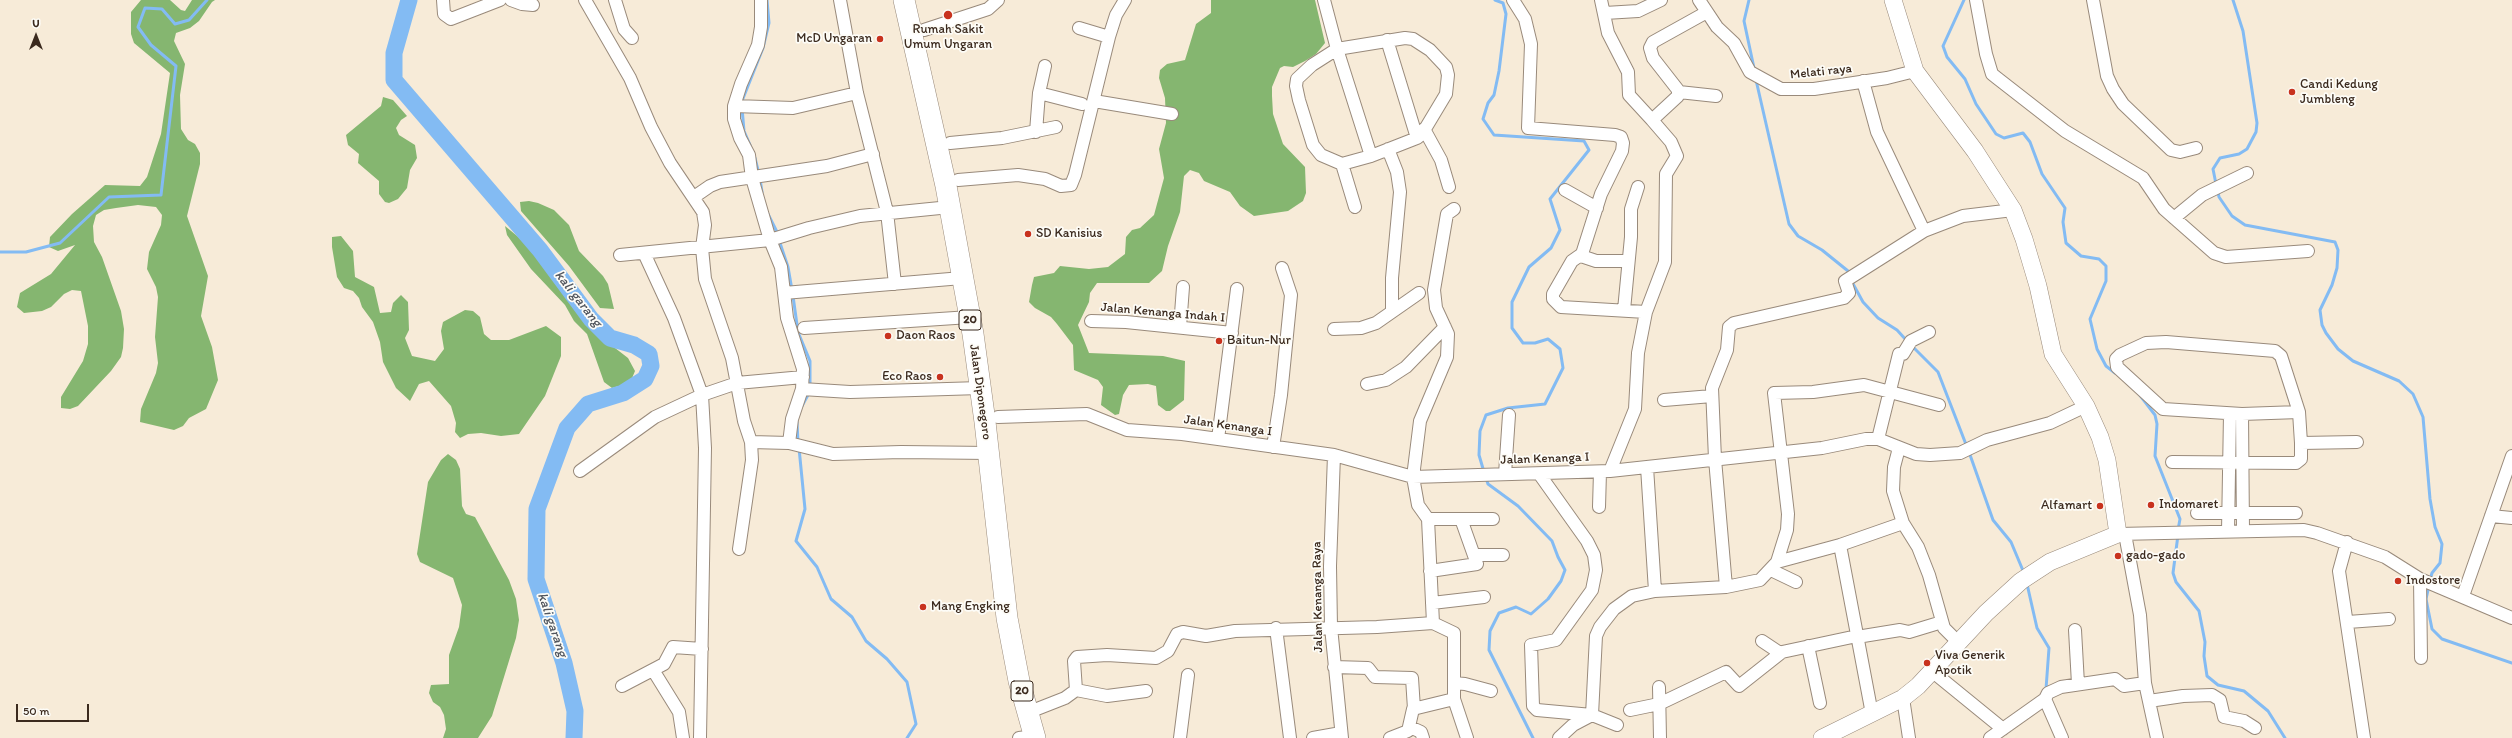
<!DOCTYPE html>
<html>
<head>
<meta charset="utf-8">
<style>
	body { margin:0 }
	#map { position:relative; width:2512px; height:738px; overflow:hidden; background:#f7ebd8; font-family:Itim,sans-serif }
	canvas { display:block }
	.north { position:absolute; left:16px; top:16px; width:40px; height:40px; -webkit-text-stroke:3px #fdfcf7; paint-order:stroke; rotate:0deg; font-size:11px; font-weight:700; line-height:16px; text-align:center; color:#3b2a1e }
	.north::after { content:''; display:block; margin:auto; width:14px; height:18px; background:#3b2a1e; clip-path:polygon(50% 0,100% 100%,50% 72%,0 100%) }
	.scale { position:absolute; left:16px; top:704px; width:73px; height:18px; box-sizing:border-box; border:2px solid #3b2a1e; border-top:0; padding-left:5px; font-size:12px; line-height:14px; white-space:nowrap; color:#3b2a1e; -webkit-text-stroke:3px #fdfcf7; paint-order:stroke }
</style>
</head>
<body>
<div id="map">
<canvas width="2512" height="738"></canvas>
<div class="north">U</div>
<div class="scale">50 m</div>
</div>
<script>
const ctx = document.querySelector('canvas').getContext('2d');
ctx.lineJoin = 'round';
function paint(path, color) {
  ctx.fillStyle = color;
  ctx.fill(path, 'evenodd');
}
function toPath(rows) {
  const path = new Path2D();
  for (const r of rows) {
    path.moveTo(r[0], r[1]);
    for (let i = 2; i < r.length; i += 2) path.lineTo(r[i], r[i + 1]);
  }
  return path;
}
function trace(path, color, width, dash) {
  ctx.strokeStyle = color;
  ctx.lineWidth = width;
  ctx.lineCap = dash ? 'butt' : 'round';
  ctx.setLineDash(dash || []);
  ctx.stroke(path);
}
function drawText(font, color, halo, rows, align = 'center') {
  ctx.font = font + ' Itim,sans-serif';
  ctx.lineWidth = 3.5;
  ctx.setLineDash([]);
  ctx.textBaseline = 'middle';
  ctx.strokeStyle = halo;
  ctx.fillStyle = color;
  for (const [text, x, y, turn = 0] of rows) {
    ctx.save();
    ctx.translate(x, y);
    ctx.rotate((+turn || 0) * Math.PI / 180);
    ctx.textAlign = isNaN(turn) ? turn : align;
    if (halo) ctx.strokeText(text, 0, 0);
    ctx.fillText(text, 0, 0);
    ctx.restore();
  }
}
paint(toPath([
	[141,0,170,0,181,10,185,11,192,0,215,0,212,2,199,21,190,28,176,33,174,41,185,64,180,95,181,129,188,140,195,144,200,153,200,164,187,216,208,276,201,316,212,347,218,380,206,409,189,418,183,426,174,430,140,422,141,409,156,373,158,363,155,337,158,297,156,287,147,269,149,252,161,225,162,215,156,207,138,205,116,208,104,210,96,215,93,226,94,242,102,257,121,311,124,329,123,348,121,357,111,371,78,406,70,409,61,408,61,397,83,361,88,344,88,326,81,291,72,290,64,294,51,307,42,311,24,313,17,307,20,293,51,274,75,245,58,251,49,247,50,237,72,214,105,185,140,186,147,177,161,134,170,73,134,43,131,34,131,12],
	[1211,0,1315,0,1325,43,1316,54,1305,61,1293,67,1284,66,1280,68,1272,87,1272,96,1273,114,1283,144,1305,167,1306,193,1303,201,1288,211,1254,216,1240,206,1230,192,1204,181,1199,173,1190,170,1184,176,1180,212,1168,246,1162,271,1149,283,1097,283,1090,293,1089,302,1078,325,1089,353,1163,356,1185,361,1184,400,1170,411,1166,411,1158,405,1156,386,1148,384,1129,385,1123,395,1119,414,1115,415,1101,405,1103,387,1098,380,1074,370,1073,345,1057,324,1051,317,1035,308,1029,302,1032,285,1034,277,1054,273,1060,266,1089,269,1108,267,1125,254,1126,237,1132,230,1140,228,1154,215,1164,178,1159,149,1166,123,1165,98,1159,78,1160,70,1167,64,1185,60,1196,24,1211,13],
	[383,97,393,100,407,116,401,120,396,128,399,135,415,145,417,158,410,170,407,188,398,199,389,203,385,202,379,194,379,181,358,163,359,154,348,145,346,135,381,106],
	[529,201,538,203,554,210,569,225,579,251,603,276,608,284,614,309,600,308,569,266,521,211,520,202],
	[505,226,539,254,593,331,628,358,635,371,630,383,612,388,604,382,587,334,574,321,565,305,531,269,507,235],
	[341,236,353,251,355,277,374,287,380,313,391,312,393,303,401,295,408,302,409,330,405,338,412,356,435,361,444,349,441,331,443,322,465,310,473,311,480,317,484,334,491,340,509,340,546,326,561,337,561,356,545,396,519,434,501,436,481,433,468,434,460,438,455,432,456,423,451,406,429,381,419,384,410,401,396,388,383,362,380,342,373,322,362,307,359,298,353,291,344,288,337,277,332,247,332,237],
	[448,454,456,460,460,469,462,506,466,514,475,517,509,580,516,599,519,620,516,638,492,716,478,738,443,738,446,729,444,715,440,707,433,702,429,693,431,685,449,684,449,655,459,627,462,605,453,578,420,562,417,554,428,482,441,460]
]), '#85b670');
trace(toPath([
	[1749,0,1744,21,1754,68],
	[1964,0,1943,46,1947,57,1965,79,1976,104,1996,134,2004,138,2023,133,2030,142,2042,174,2065,208,2063,222,2066,243,2081,256,2099,259,2106,266,2106,281,2090,319,2097,349,2106,366,2115,373],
	[1756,80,1789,224,1798,236,1822,250,1848,271,1849,275],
	[742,101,763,48,769,23,767,0],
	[742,108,744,131,750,145],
	[755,158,759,174],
	[760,179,762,192],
	[2216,184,2213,169,2220,158,2239,154,2247,149,2256,132,2257,123,2243,31,2233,0],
	[2218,192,2219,197,2232,216,2245,225,2335,242,2338,250,2337,268,2332,285,2320,310,2322,325,2326,333,2338,349,2353,361,2399,381,2413,394,2423,417,2430,499,2435,527,2442,544,2440,563,2432,573,2430,580],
	[768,214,778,234],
	[779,240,788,267,792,290],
	[0,252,26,252,60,243,109,197,161,195,176,66,151,45,138,27,145,8,162,9,175,24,189,20,207,0],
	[1852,282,1863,302,1878,318,1897,330,1907,341],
	[793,296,798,332,810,361,810,387],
	[1911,345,1938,372,1967,447],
	[2139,394,2155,415,2157,424,2155,456,2180,519,2178,530],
	[802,406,809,393],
	[797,422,798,443],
	[799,448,805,509,796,541,817,567,831,599,852,617,866,641,887,659,907,682,916,724,907,738],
	[1969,452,1993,520,2011,542,2024,573],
	[1484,472,1479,455,1480,431,1486,415,1508,408,1545,404,1563,368,1560,349,1548,339,1535,343,1523,343,1512,328,1512,302,1529,267,1551,248,1560,230,1550,199,1589,150,1584,141,1494,135,1483,119,1488,103,1494,95,1499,71,1506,14,1503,3,1495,0],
	[1486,478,1488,484,1518,506,1552,541,1558,557,1565,570,1561,581,1548,599,1531,614,1516,607,1499,613,1490,631,1489,650,1533,738],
	[2178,535,2173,573,2176,582,2199,611,2205,642,2204,656,2207,676,2218,685,2244,691,2268,711,2285,738],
	[2027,584,2037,628,2049,648,2046,689],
	[2429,586,2426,599,2432,629,2442,639,2512,663]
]), '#83bbf3', 3);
trace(toPath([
	[409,0,394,53,394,80,540,250,591,319,610,338,634,345,649,354,651,366,645,379,623,393,588,404,567,428,537,509,536,579,564,663,575,711,574,738]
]), '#83bbf3', 17);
const street = toPath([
	[443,0,444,14,451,19,500,0],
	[511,0,522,4,533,5],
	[585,0,630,78,651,127,670,163,703,212,705,225,702,248,705,279,732,358,744,421,751,442,752,460,739,549],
	[615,0,624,29,632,38],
	[761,0,761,27,758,45,741,84,734,106,734,119,740,138,749,155,752,178,770,240,781,267,787,318,803,369,802,389,792,419,789,443,833,454,901,452,989,453],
	[840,0,857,93,887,212,895,284],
	[1324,0,1337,49,1371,156],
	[1513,0,1525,19,1531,44,1528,128,1615,135,1621,137,1623,143,1622,151,1601,194,1582,254,1572,261,1553,294,1553,299,1561,307,1646,312],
	[1601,0,1608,33,1628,72,1629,95,1652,120],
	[1699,0,1717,27,1734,43,1750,72,1781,89,1814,89,1887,78,1915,71],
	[1976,0,1986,54,1992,74,1997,78,2065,131,2143,178,2164,209,2214,253,2226,257,2308,251],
	[2093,0,2107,76,2113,89,2123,104,2171,150,2180,152,2196,148],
	[1605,13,1638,11,1661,0],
	[1079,28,1109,37],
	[924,30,988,9,998,0],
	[1405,38,1413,39,1430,50,1446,67,1448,75,1446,94,1422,134,1417,138,1371,156,1342,164,1321,155,1313,145,1299,100,1296,86,1297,79,1312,65,1337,49,1405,38],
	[1387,40,1417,138],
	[1045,66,1039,93,1082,104],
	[1863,81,1877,132,1924,231],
	[1679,92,1716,96],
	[1094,101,1172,114],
	[734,106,793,108,857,93],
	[1424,129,1441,160,1449,187],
	[1036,132,1039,93],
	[950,143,1002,138,1056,127],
	[1388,149,1397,172,1400,192,1392,278,1392,310],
	[1342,164,1355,207],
	[958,180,1018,175,1045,179,1061,186,1071,185,1075,175,1109,37,1116,15,1125,0],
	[1565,190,1597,208],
	[694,197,710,186,720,182,827,166,873,154],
	[1454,209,1447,214,1434,290,1436,308,1448,334,1447,357,1420,421,1413,477,1418,505,1428,519,1493,519],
	[2174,218,2202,195,2247,173],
	[644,253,674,318,702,395,705,448,700,738],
	[620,255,770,240,809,228,860,216,950,207],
	[1581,256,1596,261,1628,261],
	[784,293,962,278],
	[1624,310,1631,237,1631,209,1638,187],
	[1091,321,1126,322,1232,333],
	[1180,327,1183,287],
	[804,328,970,317],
	[1334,329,1361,328,1376,323,1419,293],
	[1367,384,1386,380,1406,367,1445,327],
	[802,389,850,392,980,388],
	[1664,400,1712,396],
	[2299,412,2242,414,2163,409,2117,367,2116,359,2120,355,2146,343,2166,342,2275,351,2281,356,2299,412,2301,443],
	[2242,414,2243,531],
	[998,417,1087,414,1127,430,1182,434,1334,455,1413,477,1610,471,1822,448,1866,439,1878,439,1916,454,1930,455,1960,453,1987,440,2050,423,2086,406],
	[1218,439,1237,289],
	[1878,439,1899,354,1903,354,1911,341,1929,332],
	[751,442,789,443],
	[1273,447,1281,395,1291,295,1282,268],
	[1334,455,1330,566,1331,627,1342,738],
	[2172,462,2296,463,2301,459,2301,443,2357,442],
	[1647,467,1655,591],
	[580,471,655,417,702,395,737,383,803,377],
	[1610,471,1635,409,1638,353,1646,312,1665,262,1666,174,1677,156,1671,142,1652,120,1678,96,1678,90,1653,58,1650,48,1653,42,1707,12],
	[1505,474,1509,415],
	[1540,475,1587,541,1594,555,1596,570,1592,590,1556,640,1531,645,1533,706,1537,710,1592,715,1617,725],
	[1599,507,1600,472],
	[2197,513,2296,513],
	[2491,516,2512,518],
	[1903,523,1918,547,1929,575,1944,628,1959,643],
	[2228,531,2230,414],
	[2118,534,2304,530,2317,533,2385,557,2420,579,2512,618],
	[2125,534,2140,615,2145,683,2157,738],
	[2347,542,2339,571,2364,738],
	[1840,545,1872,714],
	[1475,555,1503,555],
	[1777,562,1840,545,1903,523,1893,491,1894,467,1899,448],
	[1771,570,1796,582],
	[1430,571,1477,564,1461,519],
	[2420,579,2421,658],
	[1726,587,1715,459,1712,388,1727,350,1729,327,1734,323,1844,298,1849,293,1845,281,1924,231,1963,216,2013,210],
	[2463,596,2512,456],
	[1432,603,1484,597],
	[2348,622,2389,619],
	[1276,628,1290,738],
	[2075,630,2078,684],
	[1857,637,1900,630,1909,632,1942,622],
	[1762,641,1780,653],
	[1808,646,1820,703],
	[1334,667,1368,668,1375,677,1412,678,1414,709],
	[653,670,679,712,683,738],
	[1933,672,2003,729],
	[1454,683,1465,684,1491,691],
	[622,686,664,664,673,647,702,649],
	[1659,687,1660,738],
	[1076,690,1107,696,1146,691],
	[1903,698,1909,738],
	[1454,699,1467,738],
	[2045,699,2062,738],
	[2149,701,2183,696,2212,695,2220,700,2224,717,2244,721,2255,728],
	[1037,709,1065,698,1076,690,1074,661,1077,657,1107,655,1156,658,1168,651,1177,634,1183,632,1206,636,1235,631,1377,627,1433,623,1428,519],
	[1630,710,1659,704,1726,672,1739,686,1782,652,1857,636],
	[1410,727,1421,732,1423,738],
	[1019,738,1035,736],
	[1180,738,1188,675],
	[1313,738,1341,733],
	[1390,738,1408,731,1413,709,1454,699,1454,633,1433,623],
	[1559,738,1573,725,1592,715,1596,636,1600,627,1614,609,1632,596,1655,591,1726,587,1760,580,1777,562,1787,530,1788,514,1774,393,1813,392,1864,385,1939,405],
	[1990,738,2045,699,2048,693,2061,687,2115,679,2124,686,2145,683]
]);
const secondary = toPath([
	[1822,738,1903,698,1918,686,1986,613,2021,581,2050,562,2118,534,2107,460,2100,437,2086,406,2053,354,2038,286,2024,239,2013,210,1975,151,1915,71,1893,0]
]);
const highway = toPath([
	[904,0,946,186,973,334,985,422,1007,618,1019,681,1035,738]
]);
trace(street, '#998a7b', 14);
trace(secondary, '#998a7b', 18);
trace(highway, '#998a7b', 22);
trace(street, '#fff', 12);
trace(secondary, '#fff', 17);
trace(highway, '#fff', 21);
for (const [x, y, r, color] of [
	[948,15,5,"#c8321e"],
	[880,39,4,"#c8321e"],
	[2292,92,4,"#c8321e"],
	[1028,234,4,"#c8321e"],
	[888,336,4,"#c8321e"],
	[1219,341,4,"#c8321e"],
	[940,377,4,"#c8321e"],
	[2151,505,4,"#c8321e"],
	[2100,506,4,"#c8321e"],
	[2118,556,4,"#c8321e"],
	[2398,581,4,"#c8321e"],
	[923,607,4,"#c8321e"],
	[1927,663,4,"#c8321e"]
]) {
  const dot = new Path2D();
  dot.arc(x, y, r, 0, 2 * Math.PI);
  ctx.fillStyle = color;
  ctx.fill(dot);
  trace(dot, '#fdfcf7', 1.5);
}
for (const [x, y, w] of [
	[970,320,22],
	[1022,691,22]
]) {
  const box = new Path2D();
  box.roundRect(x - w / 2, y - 10, w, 20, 3);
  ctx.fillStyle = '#fdfcf7';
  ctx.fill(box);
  trace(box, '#3b2a1e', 1);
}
drawText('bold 12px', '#3b2a1e', null, [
	["20",970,320],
	["20",1022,691]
]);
drawText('13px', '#3b2a1e', '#fdfcf7', [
	["Rumah Sakit",948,30,"center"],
	["Umum Ungaran",948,45,"center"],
	["McD Ungaran",872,39,"right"],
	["Candi Kedung",2300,85],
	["Jumbleng",2300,100],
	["SD Kanisius",1036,234],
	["Daon Raos",896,336],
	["Baitun-Nur",1227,341],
	["Eco Raos",932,377,"right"],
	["Indomaret",2159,505],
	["Alfamart",2092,506,"right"],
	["gado-gado",2126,556],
	["Indostore",2406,581],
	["Mang Engking",931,607],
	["Viva Generik",1935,656],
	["Apotik",1935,671]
], 'left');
drawText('13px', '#3b2a1e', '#fdfcf7', [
	["Melati raya",1821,72,-6],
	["Jalan Kenanga Indah I",1163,313,5],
	["Jalan Diponegoro",980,392,82],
	["Jalan Kenanga I",1228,426,8],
	["Jalan Kenanga I",1545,459,-2],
	["Jalan Kenanga Raya",1318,597,-91]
]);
drawText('italic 14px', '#51565e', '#fdfcf7', [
	["kali garang",578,299,52],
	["kali garang",552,625,71]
]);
</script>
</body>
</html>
